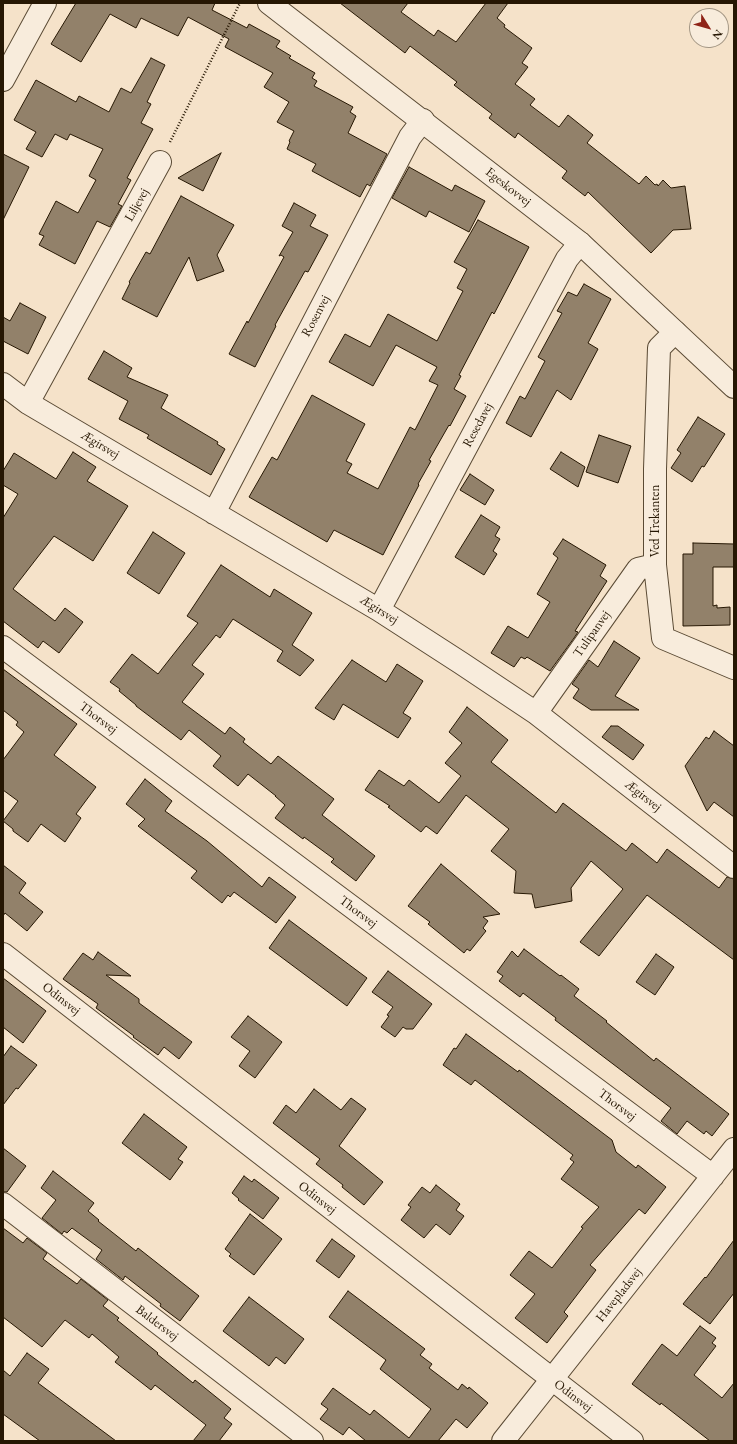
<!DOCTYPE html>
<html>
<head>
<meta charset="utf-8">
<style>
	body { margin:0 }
	#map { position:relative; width:737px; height:1444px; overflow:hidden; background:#f5e2c9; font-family:"EB Garamond",serif }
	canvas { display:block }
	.frame { position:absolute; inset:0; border:4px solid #261703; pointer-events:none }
	.north { position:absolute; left:689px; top:8px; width:40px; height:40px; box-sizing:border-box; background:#f8ecdc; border:1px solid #a49785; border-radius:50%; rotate:127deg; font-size:11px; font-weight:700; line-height:16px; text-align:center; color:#261703 }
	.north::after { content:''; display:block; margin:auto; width:14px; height:18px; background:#8f2418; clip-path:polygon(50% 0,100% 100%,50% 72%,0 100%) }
</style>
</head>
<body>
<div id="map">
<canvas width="737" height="1444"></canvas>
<div class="frame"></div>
<div class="north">N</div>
</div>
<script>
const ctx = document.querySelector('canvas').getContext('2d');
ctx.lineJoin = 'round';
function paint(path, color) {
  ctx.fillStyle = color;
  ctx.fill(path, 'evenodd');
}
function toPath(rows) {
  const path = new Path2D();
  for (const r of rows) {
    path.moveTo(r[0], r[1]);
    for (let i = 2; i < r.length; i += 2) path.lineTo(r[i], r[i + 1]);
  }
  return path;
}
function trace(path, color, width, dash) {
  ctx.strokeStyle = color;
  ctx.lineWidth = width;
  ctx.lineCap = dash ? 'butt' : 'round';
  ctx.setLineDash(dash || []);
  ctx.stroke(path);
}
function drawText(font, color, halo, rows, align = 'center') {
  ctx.font = font + ' "EB Garamond",serif';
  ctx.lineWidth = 4;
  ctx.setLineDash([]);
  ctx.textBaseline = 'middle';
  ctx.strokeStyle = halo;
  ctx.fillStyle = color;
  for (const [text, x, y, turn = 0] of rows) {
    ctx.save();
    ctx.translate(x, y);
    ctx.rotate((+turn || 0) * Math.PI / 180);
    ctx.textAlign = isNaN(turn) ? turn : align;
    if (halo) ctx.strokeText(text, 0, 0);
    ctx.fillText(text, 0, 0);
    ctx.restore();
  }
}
const building = toPath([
	[76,3,215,3,212,10,247,28,249,24,280,41,276,47,291,56,289,58,315,73,312,78,317,81,314,86,353,107,350,112,356,116,348,133,387,154,370,186,367,184,360,197,312,171,316,164,287,149,290,142,289,141,294,131,277,122,289,102,264,87,273,73,225,47,229,39,188,17,178,36,141,18,136,28,110,14,81,62,51,44,76,3],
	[340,3,408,3,401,12,434,36,438,30,456,42,486,3,508,3,497,18,505,25,504,27,532,48,522,63,528,67,515,84,535,99,530,105,559,127,568,115,593,135,587,143,639,184,646,176,655,185,657,184,658,186,663,180,671,188,685,186,691,229,673,230,651,253,588,192,585,196,562,178,567,171,518,133,515,138,489,118,492,114,454,85,457,82,410,46,405,53,340,3],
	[151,58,165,65,147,102,151,104,141,123,153,129,127,178,131,180,118,204,122,206,110,227,97,221,75,264,39,245,44,236,39,234,56,201,78,213,96,180,89,176,103,149,70,134,67,140,55,134,42,157,26,149,36,132,14,120,36,80,76,102,79,96,109,112,121,88,131,93,151,58],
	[221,153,203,191,178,178,221,153],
	[3,154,29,167,3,220,3,154],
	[409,167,452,191,455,185,485,201,469,232,429,211,426,217,392,198,409,167],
	[181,196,234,225,217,255,224,271,197,281,189,257,157,317,122,299,130,283,129,282,146,252,150,254,181,196],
	[294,203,316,215,310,226,328,235,308,272,305,271,275,325,276,326,255,367,229,354,247,321,248,323,284,257,281,255,279,256,293,232,282,226,294,203],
	[478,220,529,247,494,314,492,312,459,375,461,376,454,389,466,396,450,426,449,425,429,460,431,461,418,484,419,485,383,555,334,530,327,542,249,497,272,457,277,460,312,395,365,424,346,461,352,464,347,473,378,489,410,427,415,430,438,385,429,381,437,367,396,345,373,386,329,362,345,334,370,347,388,314,437,341,463,291,457,288,467,269,454,262,478,220],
	[584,284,611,299,588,343,598,349,571,400,557,390,531,437,506,423,520,396,525,399,545,361,538,357,562,313,557,311,568,292,577,296,584,284],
	[20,303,46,317,28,354,3,341,3,317,10,321,20,303],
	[104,351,132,368,127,377,168,395,161,408,218,442,217,444,225,449,211,475,147,438,149,435,119,419,128,401,88,379,104,351],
	[698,417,725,434,704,467,702,466,692,482,671,468,681,453,677,450,698,417],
	[599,435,631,446,618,483,586,472,599,435],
	[73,452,96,467,87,481,128,506,93,561,54,536,13,589,55,621,65,608,83,622,59,653,43,641,38,648,3,621,3,518,18,494,3,485,3,471,14,453,56,479,73,452],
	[561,452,585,467,578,487,550,469,561,452],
	[470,474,494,490,485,505,460,490,470,474],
	[481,515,500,527,495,536,500,539,493,551,497,554,484,575,455,557,481,515],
	[153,532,185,553,159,594,127,573,153,532],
	[563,539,606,565,600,576,607,581,575,631,578,632,574,638,550,671,527,657,525,659,521,657,514,667,491,653,508,626,528,638,550,602,537,594,558,558,553,554,563,539],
	[693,543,734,544,734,567,713,567,713,606,717,605,717,608,730,607,730,625,683,626,683,554,693,554,693,543],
	[221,565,270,597,274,589,312,613,292,645,314,660,300,676,277,661,283,651,233,619,220,638,216,635,192,665,204,674,182,702,225,734,230,727,245,739,243,742,271,764,278,756,334,799,322,815,375,856,356,881,331,862,334,859,304,837,303,839,275,818,285,805,275,796,276,796,248,774,238,786,213,766,221,756,189,730,181,740,136,706,136,705,119,691,120,689,110,682,132,654,158,674,198,623,187,616,221,565],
	[614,641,640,658,615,696,639,710,591,710,573,698,579,689,572,684,589,660,598,667,614,641],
	[352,660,386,682,397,664,423,681,403,713,411,718,398,738,343,704,334,720,315,708,352,660],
	[3,669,77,724,54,755,96,787,76,814,81,818,65,842,41,824,28,842,13,831,13,829,3,821,18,801,3,790,3,760,24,732,16,725,18,722,3,710,3,669],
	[467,707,508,740,491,762,556,813,563,803,626,851,632,843,657,863,667,849,719,888,727,877,734,879,734,960,647,895,599,956,580,942,623,889,591,861,571,888,572,901,535,908,532,894,514,893,516,871,491,851,509,829,466,795,437,834,426,826,421,832,388,807,390,806,365,790,379,770,404,786,409,780,439,803,461,776,445,763,462,743,449,732,467,707],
	[611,726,618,726,644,745,633,760,602,737,611,726],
	[714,731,734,746,734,817,714,802,707,811,685,766,706,737,709,739,714,731],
	[145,779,172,801,165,811,207,841,262,887,269,877,296,897,276,923,234,892,230,897,228,895,222,903,191,878,197,871,138,826,145,819,126,804,145,779],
	[441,864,500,914,483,917,488,921,483,928,486,931,470,951,467,949,464,953,428,924,430,922,408,906,441,864],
	[3,865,26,883,19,893,43,912,27,931,5,913,3,916,3,865],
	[289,920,367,978,347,1006,269,948,289,920],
	[524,949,560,976,561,975,579,989,574,996,607,1021,606,1022,654,1061,656,1058,729,1114,712,1136,706,1131,704,1134,687,1121,677,1134,661,1121,671,1108,555,1020,556,1018,523,993,520,997,499,981,503,976,497,972,512,951,518,957,524,949],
	[98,952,131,976,106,975,139,999,139,1003,192,1042,179,1059,164,1047,158,1055,133,1037,134,1036,96,1008,98,1004,63,979,83,953,93,960,98,952],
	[656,954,674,967,655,995,636,982,656,954],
	[388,971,432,1004,413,1029,406,1029,403,1027,395,1037,381,1027,389,1016,387,1015,393,1007,372,992,388,971],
	[3,978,46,1011,23,1043,3,1027,3,978],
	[248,1016,282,1042,255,1078,239,1066,250,1051,231,1037,248,1016],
	[466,1034,518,1072,519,1070,612,1140,616,1152,636,1168,638,1165,666,1187,645,1214,639,1209,590,1265,596,1270,564,1312,568,1316,547,1343,515,1318,535,1294,510,1275,529,1251,552,1268,583,1228,581,1227,599,1207,561,1179,574,1162,570,1159,573,1155,475,1080,471,1085,443,1065,454,1048,456,1049,466,1034],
	[11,1046,37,1065,18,1089,16,1088,3,1105,3,1057,11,1046],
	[314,1089,341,1110,351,1098,366,1109,339,1146,383,1182,364,1205,342,1187,343,1185,316,1164,320,1159,273,1123,286,1105,296,1113,314,1089],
	[144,1114,187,1147,178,1159,183,1162,170,1180,122,1143,144,1114],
	[3,1148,26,1166,7,1192,3,1192,3,1148],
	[53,1171,94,1203,88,1211,99,1220,98,1221,136,1251,138,1248,199,1296,180,1321,160,1306,161,1304,125,1276,123,1280,96,1259,102,1250,72,1228,67,1233,64,1231,62,1234,42,1218,56,1200,41,1188,53,1171],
	[244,1176,252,1182,254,1179,279,1198,263,1219,238,1200,239,1199,232,1193,244,1176],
	[436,1185,460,1204,456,1210,464,1216,450,1235,436,1224,424,1238,401,1220,411,1207,408,1205,422,1187,430,1193,436,1185],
	[250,1214,282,1239,254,1275,229,1256,231,1254,225,1249,250,1214],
	[3,1228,23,1243,27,1238,47,1253,43,1259,77,1284,81,1279,108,1300,103,1306,119,1318,117,1320,158,1353,157,1354,193,1383,195,1380,231,1409,224,1418,232,1424,219,1441,193,1441,206,1425,155,1385,151,1390,115,1362,119,1357,92,1334,89,1338,65,1320,42,1347,3,1317,3,1228],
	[332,1239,355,1256,339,1278,316,1261,332,1239],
	[734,1240,734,1293,710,1324,683,1304,705,1277,706,1278,734,1240],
	[348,1291,425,1349,420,1355,432,1364,429,1368,458,1390,462,1384,468,1389,469,1387,488,1403,467,1428,456,1419,438,1441,366,1441,349,1427,343,1435,320,1419,328,1409,321,1404,333,1388,370,1415,374,1410,409,1438,431,1409,380,1369,386,1360,329,1317,348,1291],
	[249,1297,304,1339,285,1364,276,1357,269,1366,223,1331,249,1297],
	[700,1326,716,1338,712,1343,716,1346,694,1375,722,1398,734,1383,734,1441,710,1441,661,1403,660,1405,632,1384,662,1344,677,1356,700,1326],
	[27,1353,49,1369,38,1383,116,1441,40,1441,3,1414,3,1370,10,1376,27,1353]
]);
paint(building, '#92816a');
trace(building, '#261703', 1);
const minor = toPath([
	[3,80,45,3],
	[675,332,659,348,655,469,655,565,663,638,734,668],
	[3,384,28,403,379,610,461,663,536,713,734,867],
	[28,403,160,162],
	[214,513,410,137,423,120],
	[379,610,567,259,580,243],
	[3,647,713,1176],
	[536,713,638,569,655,565],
	[3,954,632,1441],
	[3,1204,312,1441],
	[503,1441,734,1149]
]);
const tertiary = toPath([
	[269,3,580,243,734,387]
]);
trace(minor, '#5a4a34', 24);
trace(tertiary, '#5a4a34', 24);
trace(toPath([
	[170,142,240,3]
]), '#261703', 2.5, [1, 2]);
trace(minor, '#f8ecdc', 22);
trace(tertiary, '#f8ecdc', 22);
drawText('13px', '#261703', '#f8ecdc', [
	["Egeskovvej",508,187,38],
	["Liljevej",137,205,-61],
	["Rosenvej",316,316,-62],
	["Resedavej",478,425,-62],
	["Ægirsvej",100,445,31],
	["Ved Trekanten",655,521,-90],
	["Ægirsvej",379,610,32],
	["Tulipanvej",592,634,-55],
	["Thorsvej",98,718,37],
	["Ægirsvej",643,796,38],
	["Thorsvej",358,912,37],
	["Odinsvej",61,999,38],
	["Thorsvej",617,1105,37],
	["Odinsvej",317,1198,38],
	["Havepladsvej",619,1295,-52],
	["Baldersvej",157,1323,37],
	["Odinsvej",573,1396,37]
]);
</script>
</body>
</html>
